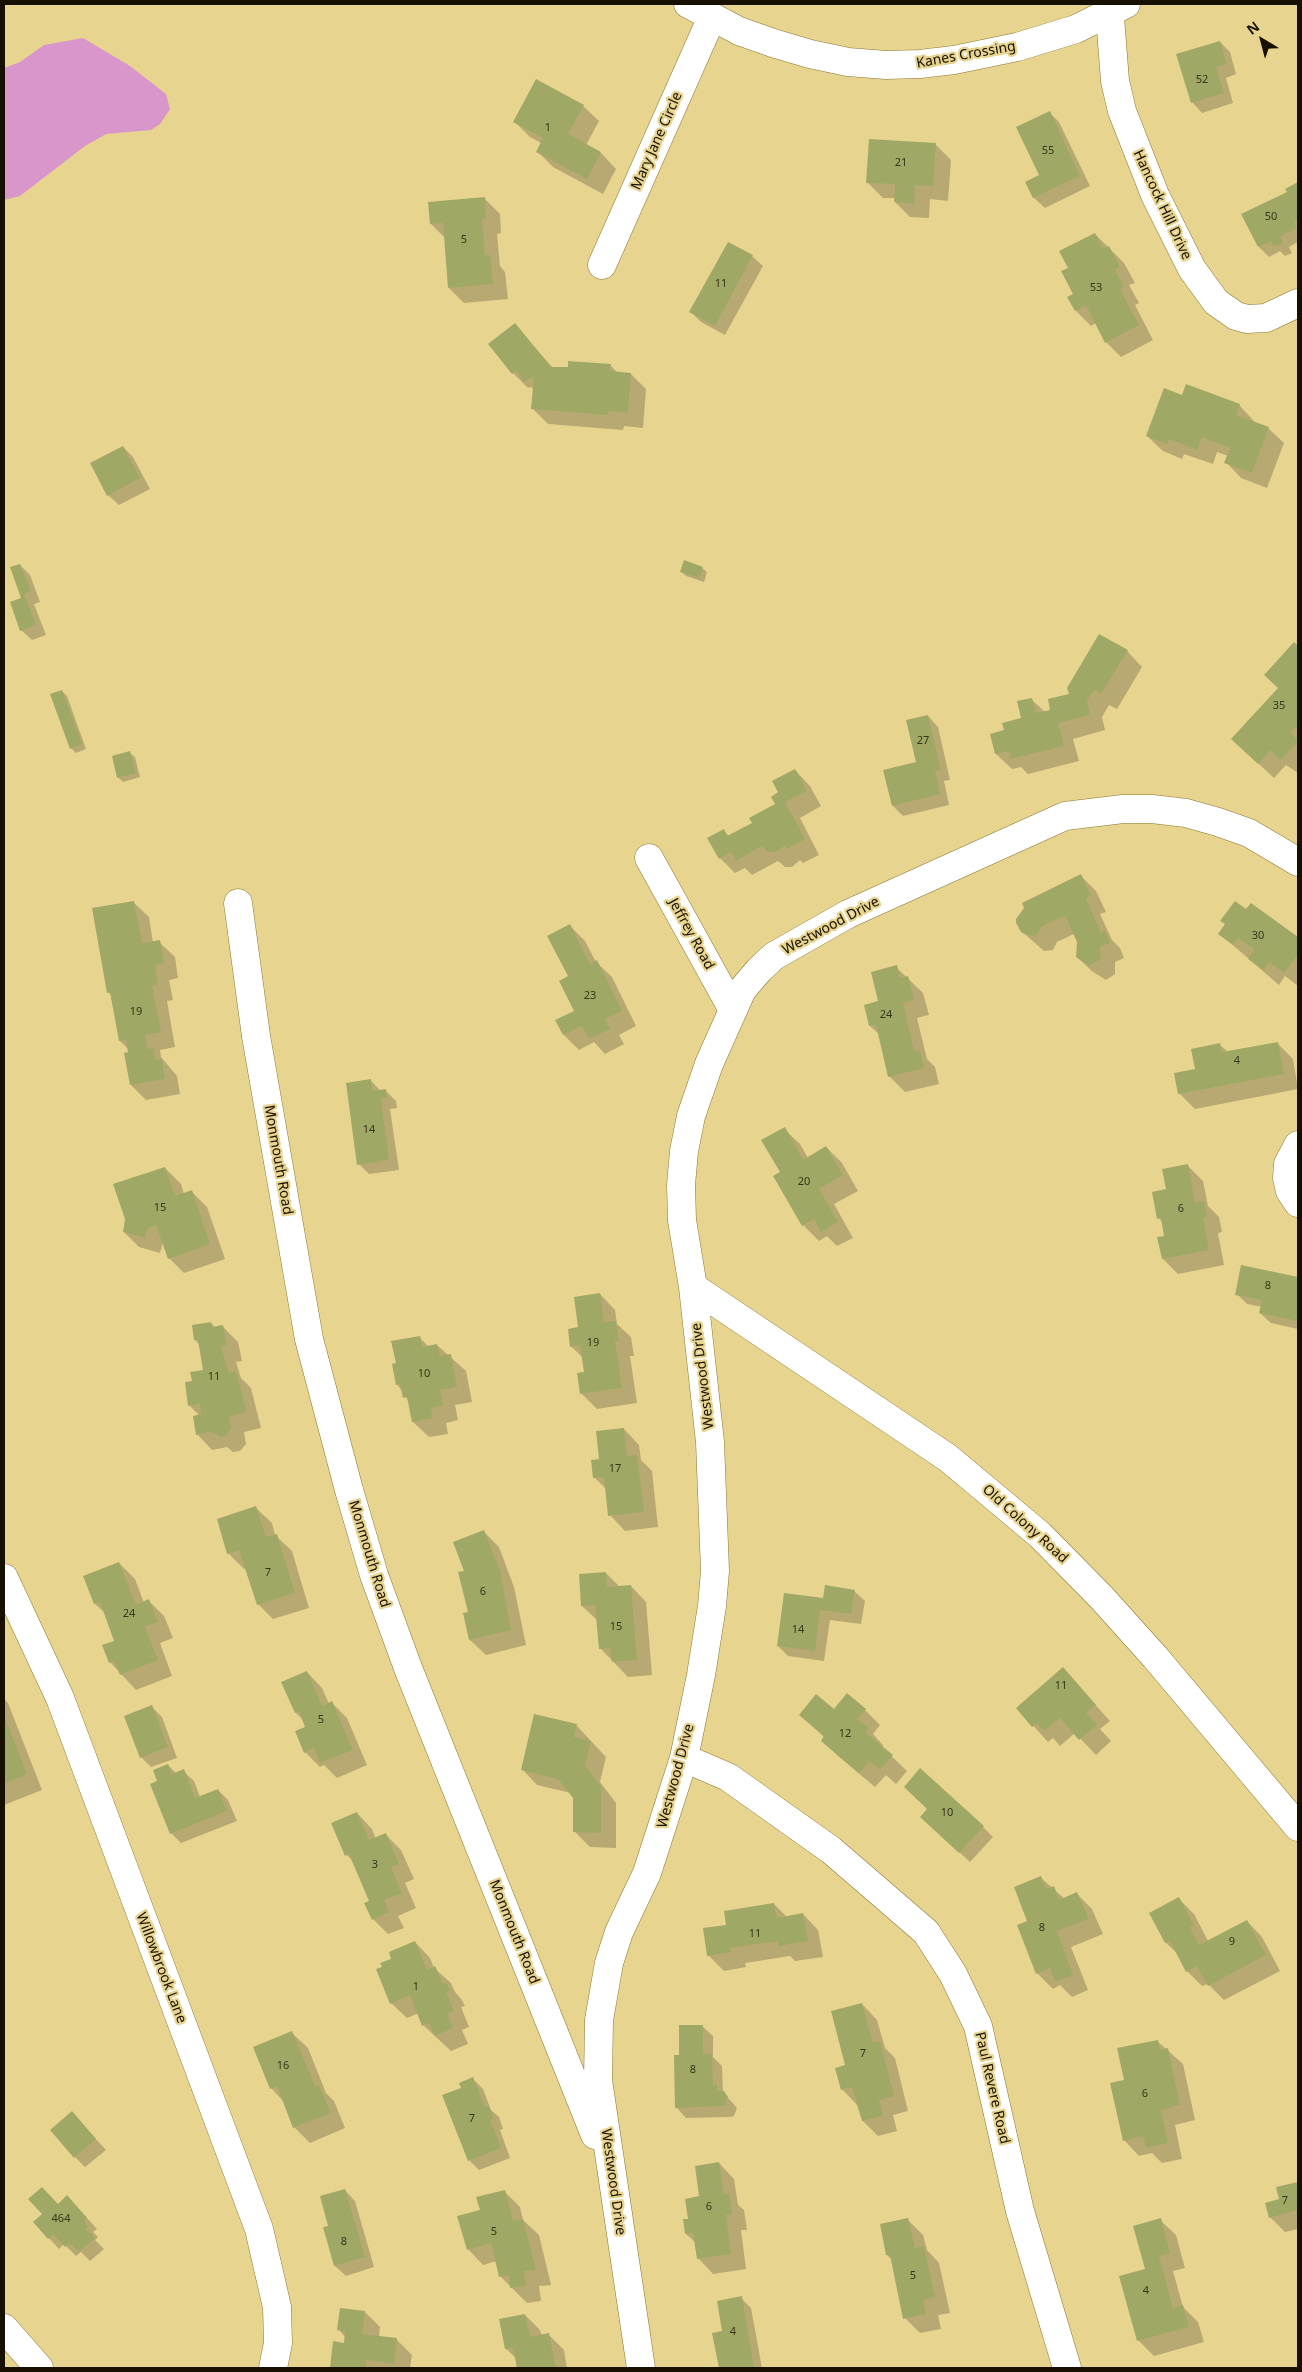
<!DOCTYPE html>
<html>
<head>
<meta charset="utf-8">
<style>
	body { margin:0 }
	#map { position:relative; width:1302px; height:2372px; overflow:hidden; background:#e7d48f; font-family:"Noto Sans",sans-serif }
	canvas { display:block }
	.frame { position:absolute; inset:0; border:5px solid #170f00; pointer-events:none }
	.north { position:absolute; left:1237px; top:15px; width:50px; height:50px; -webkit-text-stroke:4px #e7d48f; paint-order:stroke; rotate:323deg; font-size:14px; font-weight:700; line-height:20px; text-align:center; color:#170f00 }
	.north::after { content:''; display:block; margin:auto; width:18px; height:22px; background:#170f00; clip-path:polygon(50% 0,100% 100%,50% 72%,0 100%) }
</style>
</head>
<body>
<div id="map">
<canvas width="1302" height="2372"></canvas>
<div class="frame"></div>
<div class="north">N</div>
</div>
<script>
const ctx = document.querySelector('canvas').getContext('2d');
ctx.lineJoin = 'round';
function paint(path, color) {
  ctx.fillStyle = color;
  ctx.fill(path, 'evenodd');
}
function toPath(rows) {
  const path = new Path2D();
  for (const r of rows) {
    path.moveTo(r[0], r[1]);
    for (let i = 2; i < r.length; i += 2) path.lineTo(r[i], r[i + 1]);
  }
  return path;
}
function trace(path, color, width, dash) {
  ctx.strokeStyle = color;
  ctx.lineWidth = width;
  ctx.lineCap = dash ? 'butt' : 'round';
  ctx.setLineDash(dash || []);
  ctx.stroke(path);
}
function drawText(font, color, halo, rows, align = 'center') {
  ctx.font = font + ' "Noto Sans",sans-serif';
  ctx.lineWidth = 4.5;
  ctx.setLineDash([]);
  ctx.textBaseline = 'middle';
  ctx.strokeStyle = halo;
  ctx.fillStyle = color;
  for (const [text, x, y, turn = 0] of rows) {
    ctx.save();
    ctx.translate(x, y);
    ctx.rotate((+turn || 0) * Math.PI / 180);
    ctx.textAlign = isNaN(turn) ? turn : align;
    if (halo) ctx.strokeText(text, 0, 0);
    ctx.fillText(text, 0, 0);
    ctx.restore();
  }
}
paint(toPath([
	[83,38,130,66,166,94,170,109,160,124,151,130,106,134,85,146,20,196,4,200,4,68,20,62,44,45]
]), '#d996ca');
paint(toPath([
	[1220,42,1230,52,1236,74,1226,78,1233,103,1202,113,1192,102],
	[583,106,599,121,586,145,601,153,616,169,603,194,553,167,537,151,541,143,530,137,515,122],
	[1049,112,1059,122,1090,186,1045,208,1034,198,1027,182,1041,176],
	[935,144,951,160,948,201,930,199,929,218,910,217,895,202,895,198,883,198,867,182],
	[1298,184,1298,242,1289,247,1292,253,1285,256,1280,251,1269,257,1259,247,1288,193,1287,189],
	[484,198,500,214,501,233,497,234,500,266,505,272,508,299,464,303,449,288,445,238,431,224],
	[1095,234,1124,263,1135,283,1129,285,1139,303,1135,305,1153,340,1121,357,1106,342,1096,323,1091,326,1076,311,1069,297,1074,294,1069,268],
	[728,243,752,256,763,266,725,335,701,322,691,312],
	[515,325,553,368,610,365,617,372,631,374,646,389,643,428,624,426,623,430,548,424,532,408,534,390,531,387,528,388,513,373],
	[1182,396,1239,405,1254,421,1254,423,1268,428,1284,443,1267,488,1241,478,1226,462,1228,456,1217,452,1213,464,1184,454,1182,459,1163,451,1147,436],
	[123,447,133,457,150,489,119,505,108,495,92,464],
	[20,565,30,575,40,602,34,604,46,635,32,640,21,630,23,599],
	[702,568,707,572,704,582,686,576,681,571],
	[1294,644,1298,647,1298,773,1286,765,1274,778,1232,739,1279,688],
	[1127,651,1142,667,1117,709,1109,705,1102,717,1105,730,1073,739,1079,761,1028,774,1021,767,1012,769,996,754,992,735,1006,731,1023,719,1031,699,1045,712,1052,711],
	[62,691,67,696,86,749,76,753,71,748],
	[928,716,938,727,950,780,944,781,949,805,903,816,893,806,918,763],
	[130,753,135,757,140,777,123,782,118,777],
	[795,770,810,786,821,806,800,818,819,855,803,863,800,860,792,867,785,867,778,861,752,875,745,868,735,873,720,858,724,831,729,836,753,824,777,805,780,793],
	[1081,876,1096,891,1106,912,1100,914,1112,940,1120,948,1124,958,1115,962,1115,974,1106,980,1093,972,1077,957,1078,942,1074,934,1057,942,1053,950,1044,951,1019,929,1017,920],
	[133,902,149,917,153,943,159,942,175,957,178,978,169,980,173,1000,167,1001,175,1047,160,1050,161,1057,177,1076,180,1094,146,1100,131,1085,129,1050,120,1041,113,997,108,992],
	[1251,904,1298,939,1298,986,1285,976,1279,985,1220,934],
	[570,926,585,941,596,962,612,977,636,1026,619,1035,624,1044,605,1054,594,1042,579,1050,564,1035,576,1012,570,977],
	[896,967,923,993,929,1015,917,1018,927,1059,935,1067,939,1084,905,1092,889,1076,880,1035,870,1026,865,1006,880,1002],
	[1277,1043,1293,1059,1298,1089,1195,1109,1179,1093,1220,1045,1228,1052],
	[370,1080,381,1091,386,1091,396,1101,397,1108,390,1109,399,1170,369,1174,359,1164],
	[784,1129,800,1144,808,1158,826,1147,842,1163,858,1191,834,1204,853,1238,837,1246,827,1236,819,1241,803,1225,781,1172],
	[1188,1166,1203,1181,1208,1206,1219,1217,1222,1232,1218,1233,1224,1265,1178,1274,1163,1259,1166,1237,1163,1223,1159,1218,1168,1190],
	[165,1168,181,1184,184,1194,192,1192,207,1207,225,1259,184,1273,169,1258,163,1242,160,1253,139,1247,124,1232],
	[1242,1267,1298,1278,1298,1329,1271,1323,1260,1313,1262,1307,1247,1304,1237,1294],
	[600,1294,615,1310,617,1324,631,1337,634,1356,630,1356,637,1403,597,1409,582,1394,586,1374,583,1358,571,1346,579,1328],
	[211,1323,215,1327,222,1326,238,1342,242,1361,236,1362,241,1378,251,1388,261,1428,244,1432,246,1444,240,1451,233,1452,227,1447,212,1450,197,1434,200,1416,189,1405,193,1382,204,1371,200,1345,195,1340],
	[419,1337,429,1347,437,1345,466,1371,472,1402,455,1405,458,1420,446,1423,448,1434,429,1437,413,1422,410,1403,397,1384,397,1364],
	[624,1429,639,1445,641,1460,652,1471,658,1527,625,1531,610,1515,607,1490,594,1477,600,1460],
	[256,1508,272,1523,275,1535,292,1551,309,1608,273,1619,258,1604,246,1568,244,1569,228,1553],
	[484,1532,499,1547,514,1587,526,1645,486,1655,470,1640,464,1614,469,1613,466,1572],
	[119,1563,135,1579,144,1603,149,1601,164,1616,173,1638,160,1643,172,1676,136,1690,110,1662,116,1641,105,1613,95,1604],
	[606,1573,620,1587,631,1586,646,1602,652,1675,628,1677,600,1648,598,1621,582,1606],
	[854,1591,865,1601,861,1624,830,1620,824,1661,788,1656,778,1646,824,1600],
	[1063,1669,1110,1721,1100,1729,1111,1741,1096,1755,1075,1733,1060,1746,1053,1738,1048,1742,1017,1708],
	[307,1672,322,1688,329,1704,332,1703,347,1718,367,1765,337,1778,324,1765,320,1767,305,1752,307,1727,304,1721,296,1713],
	[4,1699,8,1703,42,1790,4,1805],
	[152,1707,162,1717,177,1758,151,1767,141,1757],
	[834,1710,865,1710,880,1725,873,1734,883,1745,882,1747,907,1771,896,1784,886,1775,875,1787,838,1756,822,1741,825,1738,800,1715],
	[576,1725,606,1757,600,1782,616,1803,616,1848,590,1847,574,1831,575,1797,571,1793,537,1785,522,1769],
	[168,1765,176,1773,183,1771,194,1781,200,1797,218,1790,228,1800,237,1821,181,1843,171,1833,159,1782],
	[357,1813,372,1829,376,1839,386,1835,401,1850,414,1879,405,1883,416,1908,398,1916,404,1928,388,1934,373,1919,371,1901,355,1863,347,1855],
	[932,1827,983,1827,993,1837,970,1862],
	[1041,1878,1065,1899,1077,1894,1092,1909,1103,1934,1071,1947,1088,1990,1072,1997,1060,1985,1053,1989,1037,1973,1029,1922],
	[1179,1899,1194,1914,1208,1941,1247,1921,1262,1937,1280,1971,1224,2000,1208,1984,1202,1986,1187,1971,1179,1955,1166,1943,1151,1913],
	[774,1904,787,1917,803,1914,818,1930,823,1957,795,1961,790,1956,745,1963,746,1967,724,1971,708,1955,728,1926],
	[415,1942,430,1958,434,1968,451,1983,455,1992,462,2000,465,2006,461,2007,469,2027,462,2030,468,2044,451,2051,423,2025,419,2013,407,2018,391,2003,393,1960],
	[862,2004,877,2020,885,2048,895,2058,908,2111,893,2115,897,2131,878,2136,863,2121,857,2105,842,2089],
	[702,2026,713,2036,713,2057,722,2066,723,2092,737,2108,734,2116,730,2117,686,2118,676,2107,680,2056],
	[292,2033,308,2048,326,2093,334,2101,345,2128,310,2143,294,2127,284,2102,271,2088],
	[1157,2041,1183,2064,1195,2120,1175,2125,1182,2159,1162,2163,1152,2153,1139,2156,1124,2140,1125,2081],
	[473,2079,483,2089,491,2110,499,2117,503,2129,500,2130,510,2158,479,2170,469,2160,462,2089],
	[72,2113,106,2150,85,2167,75,2157],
	[719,2163,734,2179,738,2205,744,2210,747,2230,741,2230,746,2269,713,2274,698,2258,696,2243,686,2234,690,2220],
	[1298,2183,1298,2229,1285,2232,1270,2217,1280,2200,1277,2188],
	[345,2190,355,2201,374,2267,346,2276,335,2266,330,2227],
	[504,2191,520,2207,523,2220,539,2235,551,2285,539,2286,541,2301,527,2303,500,2276,497,2261,483,2265,468,2249],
	[58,2205,77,2207,97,2229,93,2232,98,2237,95,2240,104,2249,90,2261,81,2252,76,2256,64,2244,59,2249,35,2223],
	[908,2220,923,2235,927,2250,939,2263,950,2313,938,2315,941,2329,920,2333,905,2318,893,2261,887,2255],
	[1160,2220,1176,2235,1185,2268,1173,2271,1183,2307,1198,2322,1204,2342,1154,2356,1139,2341,1121,2277,1147,2270],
	[741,2298,751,2308,762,2368,720,2368,714,2334,724,2332],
	[365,2312,380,2327,379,2337,396,2339,412,2355,410,2368,331,2368,334,2343,345,2344,345,2337,339,2330],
	[525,2315,540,2330,542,2336,548,2334,564,2350,567,2368,518,2368,516,2358,506,2349,501,2320]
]), '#0003');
paint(toPath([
	[1220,41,1227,64,1216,67,1224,93,1191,103,1176,54],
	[536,79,584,105,568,134,601,152,587,179,536,152,543,138,513,122],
	[1050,111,1080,176,1033,198,1025,182,1039,175,1016,127],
	[869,139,936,143,933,186,915,185,914,204,894,202,895,184,866,183],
	[1298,182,1298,219,1294,221,1297,228,1280,236,1283,243,1274,247,1271,241,1258,247,1241,214,1287,192,1285,189],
	[485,197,486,218,482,219,485,255,490,255,493,284,448,288,443,223,430,224,428,202],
	[1095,233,1103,249,1109,246,1120,267,1115,270,1124,287,1120,289,1139,325,1105,343,1086,305,1075,311,1067,297,1073,294,1061,271,1068,268,1059,251],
	[728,242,753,255,715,326,689,312],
	[515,323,551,367,568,367,568,361,611,364,610,371,631,373,628,413,609,411,608,415,531,409,534,376,524,382,517,371,512,374,488,344],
	[1186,384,1240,404,1236,415,1269,427,1252,473,1224,463,1230,448,1202,437,1197,450,1169,439,1167,444,1146,436,1164,388,1182,395],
	[123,446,140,478,107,496,90,463],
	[684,560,703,567,699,578,680,572],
	[20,564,31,591,24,594,36,625,20,631,10,602,21,598,10,567],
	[1099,634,1128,650,1101,694,1094,690,1087,701,1090,715,1058,723,1064,746,1011,759,1009,751,995,754,990,734,1004,730,1002,723,1021,718,1017,701,1032,698,1036,713,1050,710,1048,699,1069,694,1067,688],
	[1294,642,1298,646,1298,725,1291,733,1298,741,1281,760,1270,750,1258,764,1231,739,1278,688,1264,675],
	[62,690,82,744,70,749,50,694],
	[928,715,941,770,935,771,940,794,892,806,883,770,916,762,906,720],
	[130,751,136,773,117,778,112,756],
	[795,769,807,791,785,802,805,839,787,849,785,845,776,852,768,852,762,846,736,861,731,852,719,859,707,838,724,829,727,836,752,823,749,818,775,804,771,797,778,792,772,781],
	[1081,874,1091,896,1086,898,1101,933,1105,931,1110,943,1100,947,1101,959,1089,966,1076,957,1077,942,1065,916,1042,926,1037,935,1033,936,1022,933,1016,923,1016,919,1024,908,1022,903],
	[134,901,142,943,160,940,164,963,155,965,158,985,152,986,161,1032,145,1035,148,1049,154,1048,155,1060,162,1059,165,1079,130,1085,124,1053,128,1052,126,1040,119,1041,110,992,107,993,92,908],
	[1235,901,1246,909,1251,903,1298,937,1298,954,1284,973,1269,962,1263,970,1248,959,1254,949,1238,938,1233,945,1218,934,1225,924,1220,921],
	[570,924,590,964,597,960,622,1011,605,1019,610,1029,589,1039,582,1026,563,1035,555,1020,574,1011,559,981,568,976,547,936],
	[897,965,900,978,908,976,914,1000,903,1003,914,1051,920,1050,924,1068,888,1077,876,1025,869,1026,864,1005,878,1001,871,972],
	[1278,1042,1284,1074,1178,1094,1174,1073,1195,1069,1191,1049,1220,1043,1222,1052],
	[371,1079,373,1091,386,1089,387,1098,381,1099,389,1160,357,1165,346,1083],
	[785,1127,803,1160,826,1146,843,1175,819,1189,838,1222,821,1232,814,1219,802,1226,773,1176,780,1172,761,1140],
	[1188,1164,1195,1202,1204,1201,1207,1217,1203,1218,1209,1250,1162,1259,1157,1237,1164,1236,1161,1218,1157,1219,1152,1192,1166,1189,1162,1169],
	[165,1167,175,1196,192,1190,210,1244,168,1259,156,1225,148,1228,145,1238,123,1232,125,1219,113,1184],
	[1241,1265,1298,1277,1298,1321,1259,1313,1262,1300,1235,1295],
	[600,1293,604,1322,616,1321,619,1341,615,1341,622,1388,580,1394,577,1373,584,1372,580,1345,570,1347,568,1329,578,1327,574,1297],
	[211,1322,212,1327,223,1325,227,1345,221,1347,229,1373,236,1371,247,1412,229,1417,231,1428,225,1436,221,1437,211,1432,196,1435,193,1416,201,1414,200,1404,188,1406,185,1382,192,1381,190,1372,203,1370,198,1340,194,1340,192,1325],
	[420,1336,422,1347,437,1344,440,1356,451,1354,457,1387,440,1390,443,1405,431,1408,433,1418,412,1422,407,1397,403,1398,400,1384,396,1385,392,1364,396,1363,391,1341],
	[624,1428,627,1456,637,1455,644,1512,608,1516,604,1477,593,1478,591,1460,599,1459,596,1431],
	[256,1506,266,1537,277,1534,295,1593,257,1605,239,1550,227,1554,217,1519],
	[484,1530,500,1570,511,1630,469,1640,463,1613,468,1612,458,1572,464,1571,453,1542],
	[119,1562,136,1605,149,1599,158,1622,145,1627,158,1660,120,1675,114,1661,109,1663,102,1645,114,1641,100,1602,94,1604,83,1576],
	[606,1572,607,1587,631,1585,637,1660,612,1662,610,1648,599,1649,595,1605,581,1606,579,1574],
	[825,1585,855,1590,851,1614,820,1610,815,1651,777,1646,784,1593,823,1598],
	[1063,1667,1096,1705,1086,1713,1097,1725,1079,1740,1060,1718,1044,1731,1037,1723,1032,1727,1016,1708],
	[307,1671,322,1706,332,1701,353,1750,320,1763,314,1748,304,1753,295,1731,305,1727,299,1711,295,1713,281,1682],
	[847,1693,866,1709,857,1719,869,1728,865,1732,893,1755,880,1770,870,1761,859,1773,821,1741,824,1736,799,1715,816,1694,834,1709],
	[152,1705,168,1747,140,1758,124,1716],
	[534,1714,577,1724,574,1737,591,1741,585,1765,601,1787,601,1833,573,1832,573,1798,558,1779,521,1770],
	[4,1715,27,1774,4,1784],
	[168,1764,172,1774,184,1769,195,1798,218,1789,227,1811,170,1834,150,1784,157,1781,153,1770],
	[920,1768,984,1826,959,1853,920,1817,927,1809,904,1787],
	[357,1812,369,1840,386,1833,399,1864,391,1867,402,1893,384,1900,389,1912,372,1920,364,1903,369,1901,349,1854,345,1856,331,1823],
	[1041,1876,1046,1889,1054,1886,1059,1900,1077,1892,1089,1919,1057,1931,1073,1975,1055,1982,1050,1968,1036,1974,1017,1925,1027,1921,1014,1887],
	[1179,1897,1194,1925,1190,1927,1199,1945,1247,1920,1266,1955,1208,1986,1197,1966,1186,1972,1170,1941,1165,1943,1149,1913],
	[774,1903,777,1918,803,1913,808,1941,779,1946,778,1941,730,1948,731,1952,707,1956,703,1928,726,1925,724,1911],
	[415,1941,427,1970,435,1966,443,1984,447,1983,450,1990,446,1992,454,2011,447,2014,453,2028,435,2036,429,2023,422,2026,410,1995,390,2004,376,1969,382,1967,380,1963,391,1959,389,1952],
	[862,2003,873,2043,880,2041,894,2096,879,2100,883,2116,862,2121,852,2087,841,2090,835,2068,845,2065,831,2011],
	[679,2025,703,2025,703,2054,712,2054,713,2085,717,2085,717,2091,724,2091,728,2097,724,2106,675,2108,674,2055,679,2055],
	[292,2031,315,2086,319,2085,331,2113,293,2128,277,2086,270,2089,253,2047],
	[1158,2040,1160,2050,1168,2048,1180,2105,1161,2110,1168,2143,1146,2148,1143,2136,1123,2141,1110,2083,1124,2080,1117,2048],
	[473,2077,485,2107,489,2106,494,2119,490,2120,501,2148,468,2161,442,2095,461,2088,459,2083],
	[72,2111,96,2139,74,2158,50,2130],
	[719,2162,724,2194,729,2194,732,2214,726,2215,731,2254,697,2259,693,2233,685,2234,683,2219,688,2219,685,2199,699,2196,695,2166],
	[1298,2182,1298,2210,1269,2218,1265,2203,1279,2199,1276,2187],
	[42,2187,58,2204,67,2195,87,2218,84,2221,88,2226,86,2229,95,2238,79,2252,70,2243,65,2247,53,2234,48,2239,33,2222,42,2214,28,2199],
	[345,2189,365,2257,334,2266,323,2227,328,2226,320,2196],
	[505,2190,513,2221,523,2219,536,2270,524,2271,526,2286,510,2288,509,2275,499,2277,491,2243,467,2250,457,2216,480,2210,476,2197],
	[908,2218,915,2248,924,2246,935,2297,923,2300,926,2314,903,2319,890,2255,886,2255,880,2224],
	[1161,2218,1170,2253,1159,2256,1173,2308,1183,2305,1189,2327,1137,2341,1119,2276,1145,2269,1133,2226],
	[742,2296,754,2368,719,2368,712,2333,722,2331,717,2301],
	[340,2308,365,2311,362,2334,397,2338,394,2364,366,2360,366,2368,330,2368,333,2341,344,2343,345,2332,337,2330],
	[525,2314,530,2337,549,2333,556,2368,517,2368,513,2348,505,2349,499,2319]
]), '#a0a865');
const minor = toPath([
	[688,4,739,31,773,43,810,54,848,62,886,65,920,64,954,60,1017,47,1076,29,1126,4],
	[1109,4,1115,81,1122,111,1155,195,1192,269,1216,302,1236,316,1247,319,1266,318,1298,303],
	[602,265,712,17],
	[649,858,733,1010],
	[238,903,256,1036,309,1339,349,1490,374,1575,408,1668,595,2135],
	[1298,1145,1288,1164,1287,1178,1290,1191,1298,1203],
	[693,1287,948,1458,1040,1535,1102,1598,1155,1657,1298,1827],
	[4,1578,60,1698,259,2229,277,2307,278,2343,273,2368],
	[684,1758,728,1777,831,1850,926,1932,953,1974,978,2026,1020,2211,1067,2368],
	[641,2368,598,2080,599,2020,609,1963,619,1932,647,1873,684,1758,701,1675,712,1606,715,1571,710,1442,693,1287,682,1220,681,1185,684,1151,691,1116,709,1064,742,990,759,970,774,956,848,914,1065,816,1123,809,1152,809,1186,813,1218,822,1249,833,1298,862]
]);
const secondary = toPath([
	[4,2328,39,2368]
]);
trace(minor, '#897733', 29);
trace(secondary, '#897733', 29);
trace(minor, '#fff', 28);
trace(secondary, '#fff', 28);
drawText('11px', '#393519', null, [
	["52",1202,80],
	["1",548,128],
	["55",1048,151],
	["21",901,163],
	["50",1271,217],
	["5",464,240],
	["11",721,284],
	["53",1096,288],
	["35",1279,706],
	["27",923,741],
	["30",1258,936],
	["23",590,996],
	["19",136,1012],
	["24",886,1015],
	["4",1237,1061],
	["14",369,1130],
	["20",804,1182],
	["15",160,1208],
	["6",1181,1209],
	["8",1268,1286],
	["19",593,1343],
	["10",424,1374],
	["11",214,1377],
	["17",615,1469],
	["7",268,1573],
	["6",483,1592],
	["24",129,1614],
	["15",616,1627],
	["14",798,1630],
	["11",1061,1686],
	["5",321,1720],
	["12",845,1734],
	["10",947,1813],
	["3",375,1865],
	["8",1042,1928],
	["11",755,1934],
	["9",1232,1942],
	["1",416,1987],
	["7",863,2054],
	["16",283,2066],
	["8",693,2070],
	["6",1145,2094],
	["7",472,2119],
	["7",1285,2201],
	["6",709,2207],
	["464",61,2219],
	["5",494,2232],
	["8",344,2242],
	["5",913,2276],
	["4",1146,2291],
	["4",733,2332]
]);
drawText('14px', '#170f00', '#e7d48f', [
	["Kanes Crossing",966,55,-10],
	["Mary Jane Circle",657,141,-66],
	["Hancock Hill Drive",1162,205,65],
	["Westwood Drive",831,926,-28],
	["Jeffrey Road",691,934,61],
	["Monmouth Road",278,1160,80],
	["Westwood Drive",703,1376,-97],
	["Old Colony Road",1025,1524,42],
	["Monmouth Road",369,1554,73],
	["Westwood Drive",676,1776,-75],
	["Monmouth Road",514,1932,68],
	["Willowbrook Lane",161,1968,69],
	["Paul Revere Road",992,2088,77],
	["Westwood Drive",613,2182,82]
]);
</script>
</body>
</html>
